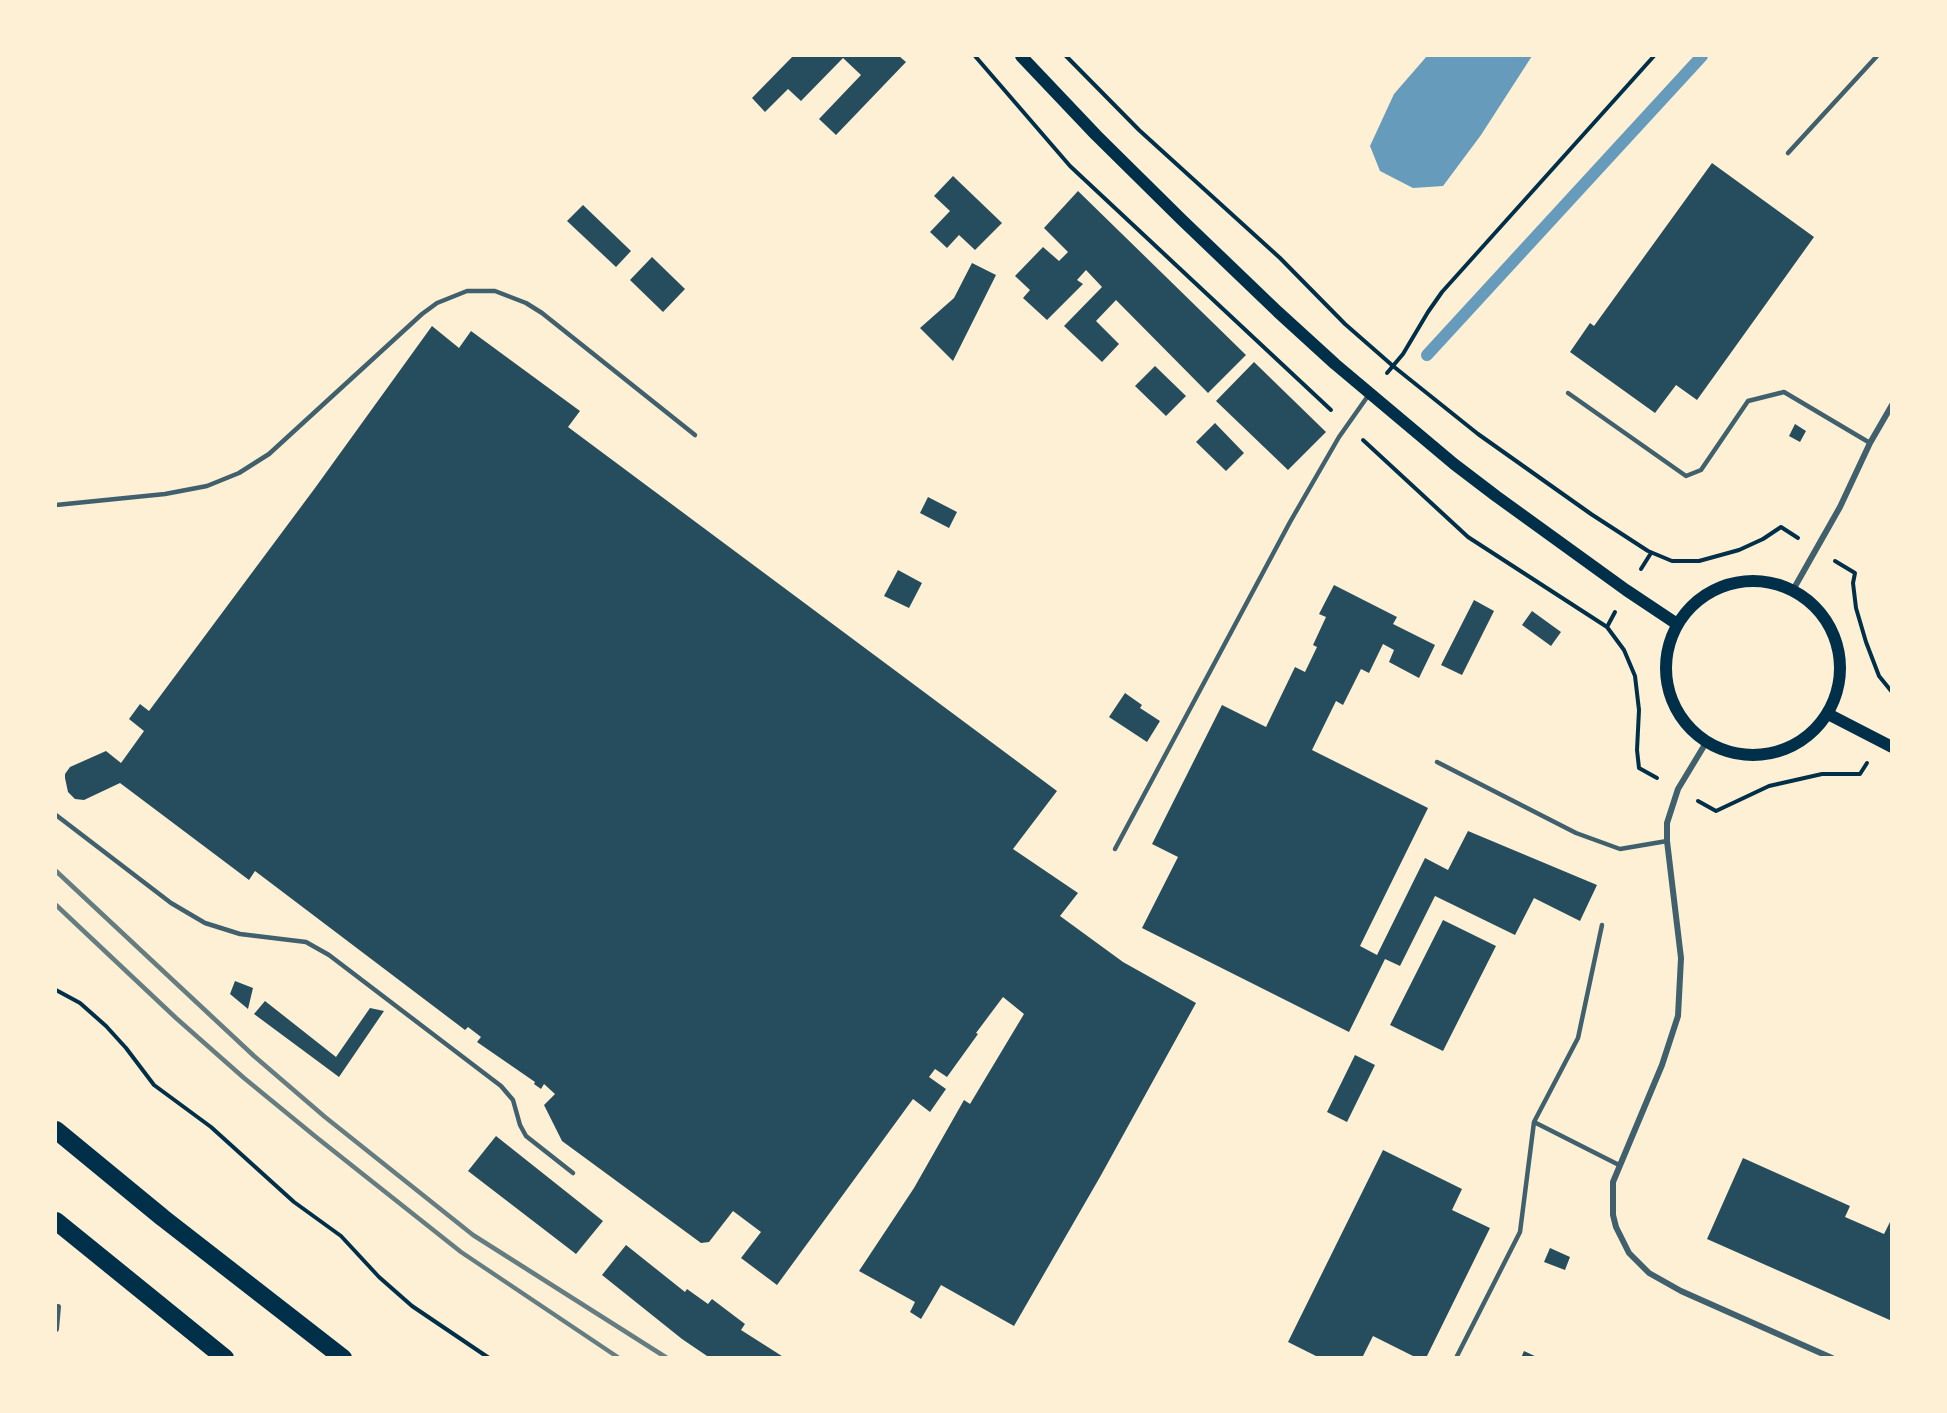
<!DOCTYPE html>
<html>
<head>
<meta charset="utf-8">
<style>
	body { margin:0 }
	#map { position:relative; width:1947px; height:1413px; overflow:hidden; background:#fdf0d5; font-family:Poppins,sans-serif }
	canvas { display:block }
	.frame { position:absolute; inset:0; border:57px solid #fdf0d5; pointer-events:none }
</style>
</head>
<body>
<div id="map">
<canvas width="1947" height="1413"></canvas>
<div class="frame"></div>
</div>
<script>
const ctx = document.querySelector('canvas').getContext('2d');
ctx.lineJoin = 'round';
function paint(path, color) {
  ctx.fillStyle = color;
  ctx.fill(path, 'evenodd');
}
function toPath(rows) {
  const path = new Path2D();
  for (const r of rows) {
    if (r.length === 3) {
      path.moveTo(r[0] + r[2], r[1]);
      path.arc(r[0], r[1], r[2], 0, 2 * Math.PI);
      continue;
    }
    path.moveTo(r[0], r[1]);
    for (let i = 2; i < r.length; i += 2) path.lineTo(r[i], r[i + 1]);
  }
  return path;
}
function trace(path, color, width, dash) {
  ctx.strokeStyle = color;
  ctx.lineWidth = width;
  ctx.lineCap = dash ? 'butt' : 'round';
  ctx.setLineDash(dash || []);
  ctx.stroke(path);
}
paint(toPath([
	[1427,56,1532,56,1481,135,1443,186,1413,188,1380,171,1370,146,1394,94]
]), '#669bbc');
trace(toPath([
	[1427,355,1702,56]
]), '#669bbc', 12);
paint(toPath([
	[793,56,899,56,906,62,836,135,819,119,861,75,843,58,801,101,788,89,765,112,752,98],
	[1712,163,1814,237,1697,400,1676,385,1655,413,1570,352,1590,323,1594,326],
	[953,176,1002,223,975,250,959,235,947,248,930,232,950,211,934,196],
	[1078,191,1246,355,1208,393,1116,300,1096,321,1119,344,1102,362,1064,326,1102,287,1086,270,1077,280,1083,284,1047,320,1023,298,1030,290,1015,276,1043,247,1059,261,1068,252,1044,228],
	[583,205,631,251,616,267,567,221],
	[652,257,685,289,663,312,630,280],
	[972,263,996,275,953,361,920,328,954,298],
	[432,326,459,348,471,331,580,411,568,427,1057,791,1013,849,1078,893,1060,916,1123,962,1196,1003,1100,1177,1014,1326,941,1285,921,1319,910,1312,915,1302,859,1271,914,1188,964,1100,970,1104,1024,1014,1003,997,976,1033,978,1034,947,1077,935,1069,929,1077,946,1089,930,1112,913,1099,777,1285,741,1258,761,1232,733,1211,709,1242,701,1243,562,1141,544,1105,555,1094,544,1084,541,1089,534,1084,535,1082,477,1042,481,1037,468,1027,465,1030,255,871,249,880,120,783,84,800,75,799,68,792,65,778,65,774,70,767,106,751,121,763,144,731,129,719,140,704,149,711,315,488],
	[1254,362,1326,432,1288,470,1216,401],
	[1155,366,1186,396,1166,416,1135,386],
	[1215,423,1244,453,1226,471,1196,442],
	[1795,424,1806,431,1800,442,1789,436],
	[928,497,957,512,949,528,920,513],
	[898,570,922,583,909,608,884,596],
	[1334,585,1397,617,1393,624,1435,645,1419,678,1389,662,1394,650,1383,644,1369,673,1361,669,1343,705,1336,701,1312,750,1428,808,1360,946,1377,955,1425,858,1448,870,1468,831,1597,885,1580,921,1534,898,1515,935,1435,896,1400,966,1385,959,1349,1032,1142,928,1178,857,1152,844,1222,705,1266,727,1295,667,1305,672,1317,647,1313,645,1326,617,1319,614],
	[1474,600,1494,611,1462,675,1441,665],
	[1532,611,1561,632,1551,646,1522,625],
	[1125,693,1142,705,1140,708,1160,721,1147,742,1109,717],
	[1443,920,1496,946,1443,1051,1390,1025],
	[235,981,253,988,248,1009,230,994],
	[265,1001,336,1057,370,1008,384,1011,339,1077,254,1014],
	[1355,1055,1375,1065,1347,1122,1327,1112],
	[496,1136,603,1221,576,1254,468,1171],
	[1383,1150,1462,1189,1452,1210,1490,1228,1426,1358,1417,1358,1373,1336,1362,1358,1320,1358,1288,1342],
	[1743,1158,1850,1206,1845,1217,1884,1234,1892,1218,1892,1321,1707,1239],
	[626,1245,685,1292,687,1289,708,1304,712,1299,745,1324,741,1330,785,1358,710,1358,682,1339,602,1275],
	[1550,1248,1570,1257,1565,1270,1544,1262],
	[1524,1351,1539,1358,1521,1358]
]), '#264d5e');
trace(toPath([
	[975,56,1070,166,1331,410],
	[1066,56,1139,130,1280,258,1345,324,1393,366,1478,434,1591,514,1648,551,1672,561,1699,561,1739,550,1763,539,1781,527,1798,538],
	[1387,373,1403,354,1428,312,1442,292,1654,56],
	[1363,440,1468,537,1607,627],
	[1835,561,1855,573,1853,583,1856,608,1866,642,1879,676,1892,692],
	[1641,569,1651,553],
	[1615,612,1607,627,1624,650,1635,676,1639,710,1637,750,1639,768,1657,778],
	[1698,801,1716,811,1769,786,1822,774,1860,774,1867,763],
	[56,990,80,1003,106,1026,126,1048,154,1085,211,1127,294,1202,341,1236,379,1277,412,1306,489,1358]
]), '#003049', 4);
trace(toPath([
	[1788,153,1877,56],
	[1568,393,1686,476,1701,470,1748,401,1784,392,1870,443],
	[56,505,165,494,207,486,239,473,269,454,422,314,437,303,467,291,495,291,526,303,542,313,695,435],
	[1437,762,1576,833,1620,849,1667,841],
	[56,815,171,903,205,923,240,934,306,942,329,955,501,1086,513,1100,520,1125,526,1136,573,1173],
	[1115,849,1290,522,1339,437,1370,393],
	[1534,1122,1578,1038,1602,925],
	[1456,1358,1520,1232,1534,1122,1619,1165]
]), '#3f606c', 4.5);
trace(toPath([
	[1793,590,1840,507,1870,443,1892,405],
	[1707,741,1678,789,1667,823,1667,841,1681,958,1678,1016,1662,1065,1613,1182,1613,1215,1616,1227,1629,1253,1649,1273,1681,1291,1832,1358],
	[56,1329,58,1307]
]), '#3f606c', 6);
trace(toPath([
	[1021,56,1096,135,1181,219,1278,312,1335,364,1454,464,1496,496,1626,590,1677,624],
	[1753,668,87],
	[1828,714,1892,747]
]), '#003049', 12);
trace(toPath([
	[56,1130,163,1218,343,1358],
	[56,1221,225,1358]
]), '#003049', 18);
trace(toPath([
	[56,871,254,1056,325,1117,473,1235,667,1358],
	[56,905,176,1018,244,1078,316,1137,461,1252,619,1358]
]), '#657d81', 4.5);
</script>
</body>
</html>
